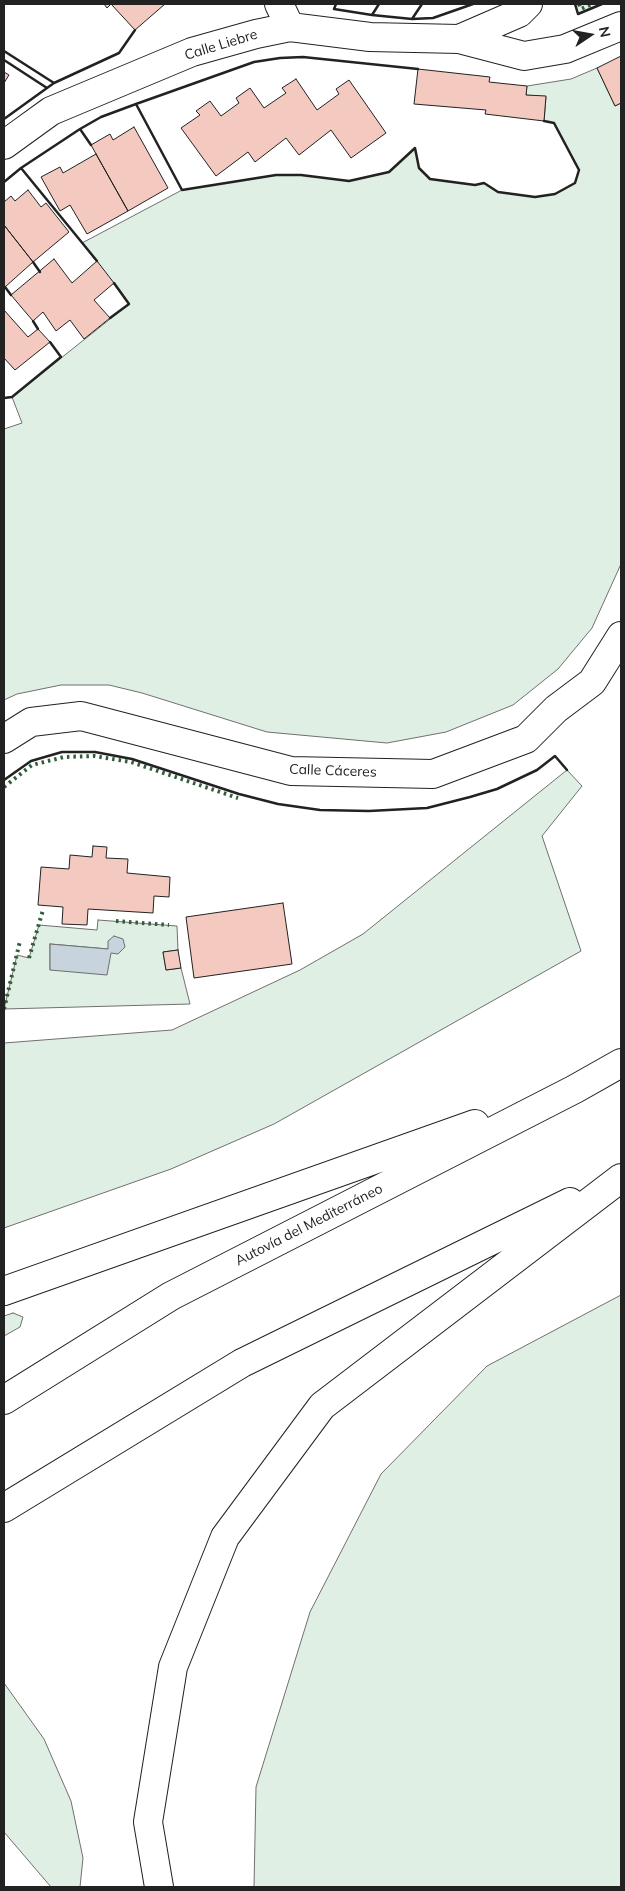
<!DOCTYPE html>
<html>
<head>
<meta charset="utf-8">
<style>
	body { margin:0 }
	#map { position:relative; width:625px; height:1891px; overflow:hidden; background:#fff; font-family:Mulish,sans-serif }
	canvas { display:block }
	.frame { position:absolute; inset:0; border:5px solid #222; pointer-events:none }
	.north { position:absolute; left:565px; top:10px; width:50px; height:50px; -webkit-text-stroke:4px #fff; paint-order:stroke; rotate:78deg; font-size:14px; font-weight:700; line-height:20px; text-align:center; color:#222 }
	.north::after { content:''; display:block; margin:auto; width:18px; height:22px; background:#222; clip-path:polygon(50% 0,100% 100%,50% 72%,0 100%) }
</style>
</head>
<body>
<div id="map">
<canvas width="625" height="1891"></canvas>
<div class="frame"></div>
<div class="north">N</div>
</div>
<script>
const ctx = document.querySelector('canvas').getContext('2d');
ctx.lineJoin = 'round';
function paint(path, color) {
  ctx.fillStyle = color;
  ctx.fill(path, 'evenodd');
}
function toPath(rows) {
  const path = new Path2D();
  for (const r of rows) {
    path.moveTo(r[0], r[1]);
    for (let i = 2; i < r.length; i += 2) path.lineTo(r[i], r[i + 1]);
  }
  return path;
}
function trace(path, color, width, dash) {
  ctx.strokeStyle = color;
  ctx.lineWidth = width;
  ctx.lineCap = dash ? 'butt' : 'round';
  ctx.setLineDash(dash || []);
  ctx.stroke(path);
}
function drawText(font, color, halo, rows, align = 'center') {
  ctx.font = font + ' Mulish,sans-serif';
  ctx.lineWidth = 4;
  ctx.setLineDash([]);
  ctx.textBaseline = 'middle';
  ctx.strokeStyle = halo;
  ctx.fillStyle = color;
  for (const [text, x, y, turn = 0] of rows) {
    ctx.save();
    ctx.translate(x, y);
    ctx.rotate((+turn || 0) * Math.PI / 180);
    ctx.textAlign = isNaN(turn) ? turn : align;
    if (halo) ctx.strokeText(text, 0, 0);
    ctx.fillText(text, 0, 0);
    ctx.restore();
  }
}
const green = toPath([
	[575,4,602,4,578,14,575,4],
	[597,68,615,106,621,103,621,564,592,628,558,669,513,705,446,732,387,743,267,732,142,693,109,685,61,685,17,694,4,700,4,429,22,423,12,397,129,304,82,243,182,190,276,175,301,175,349,181,389,172,415,148,419,168,430,179,475,185,484,183,498,192,535,197,555,194,575,183,579,170,554,123,544,121,546,97,526,95,527,86,571,79,597,68],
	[567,770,582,786,542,836,581,951,274,1124,171,1169,4,1228,4,1043,172,1030,300,970,363,934,567,770],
	[98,920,177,926,178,950,163,952,166,970,181,968,190,1004,4,1009,17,955,29,958,39,925,97,930,98,920],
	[50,944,108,949,50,970,50,944],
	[621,1295,621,1887,254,1887,256,1787,310,1612,381,1474,487,1366,621,1295],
	[13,1313,23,1317,20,1327,4,1336,4,1316,13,1313],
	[4,1683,44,1739,71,1801,83,1858,80,1887,51,1887,4,1832,4,1683]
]);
paint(green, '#e0efe3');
trace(green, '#6f6f6f', 1);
const water = toPath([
	[114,936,123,939,125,947,118,954,111,953,107,975,50,970,50,944,108,949,108,941,114,936]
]);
paint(water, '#c7d3dd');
trace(water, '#6f6f6f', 1);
const building = toPath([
	[104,4,165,4,135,30,111,4,107,8,104,4],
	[621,56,621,103,615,106,597,68,621,56],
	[418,69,490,77,489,82,527,86,526,95,546,96,544,121,485,114,486,110,414,104,418,69],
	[4,72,9,75,4,83,4,72],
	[296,79,317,110,339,94,336,89,349,80,386,133,351,158,331,130,299,155,286,138,255,162,248,152,216,176,181,128,200,115,196,111,210,101,221,116,239,103,236,98,250,88,264,108,286,93,282,88,296,79],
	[134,127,168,188,128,211,91,145,110,134,113,140,134,127],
	[96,154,128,211,87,234,70,205,60,211,41,177,60,167,63,173,96,154],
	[28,190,41,207,46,203,69,232,33,262,4,225,4,202,11,196,15,201,28,190],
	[4,225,33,262,5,287,4,286,4,225],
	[54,259,72,283,97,261,114,283,94,300,110,318,84,339,70,320,56,331,43,312,33,321,11,295,54,259],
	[4,310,28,337,38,329,50,342,15,370,4,358,4,310],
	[93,846,107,847,106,858,128,859,127,873,170,877,169,897,154,896,153,913,88,909,87,925,62,924,63,907,38,905,41,867,69,869,70,855,92,857,93,846],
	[283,903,292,964,194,978,186,917,283,903],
	[178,950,181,968,166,970,163,952,178,950]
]);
paint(building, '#f3c9c0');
trace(building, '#222', 1);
const minor = toPath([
	[279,4,290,27],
	[459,39,519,13,528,4],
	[4,145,51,111,192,52,256,34,290,27,370,37,459,39,524,56,565,49,621,26],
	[4,739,31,722,81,716,291,771,433,774,526,739,556,709,592,682,621,636]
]);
const highway = toPath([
	[4,1291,475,1124],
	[4,1400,171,1296,575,1089,621,1063],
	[4,1508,242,1363,570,1202],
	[159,1887,148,1822,173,1667,225,1537,322,1406,621,1178]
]);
trace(minor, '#222', 30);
trace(highway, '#222', 30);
trace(minor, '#fff', 28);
trace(highway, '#fff', 28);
trace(toPath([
	[579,4,581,9,592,4],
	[4,787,32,765,64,757,94,756,131,762,238,798],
	[116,921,169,925],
	[29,958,43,910],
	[4,1009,20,941]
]), '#2f5e38', 4, [2.5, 4]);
trace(toPath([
	[336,4,334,9,372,15],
	[379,4,372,15,412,19,422,4],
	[575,4,578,14,602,4],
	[412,19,433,18,473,4],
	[4,51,54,83],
	[4,60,47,88,4,119],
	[418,69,303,57,280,58,254,62,136,104,182,190,276,175,301,175,349,181,389,172,415,148,419,168,430,179,475,185,484,183,498,192,535,197,555,194,575,183,579,170,554,123,544,121],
	[47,88,54,83,119,53,135,30],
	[80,129,21,168,97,261],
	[91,145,80,129,101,117,136,104],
	[4,182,21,168],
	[33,262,40,272],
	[5,287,11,295],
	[110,318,129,304,114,283],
	[33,321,38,329],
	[4,398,12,397,61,357,50,342],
	[4,780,31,761,62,752,95,752,132,759,239,794,278,804,320,810,369,811,427,808,470,797,497,789,537,770,555,756,567,770]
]), '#222', 2.5);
drawText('14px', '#222', '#fff', [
	["Calle Liebre",221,45,-17],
	["Calle Cáceres",333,771,2],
	["Autovía del Mediterráneo",309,1225,-27]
]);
</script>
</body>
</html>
